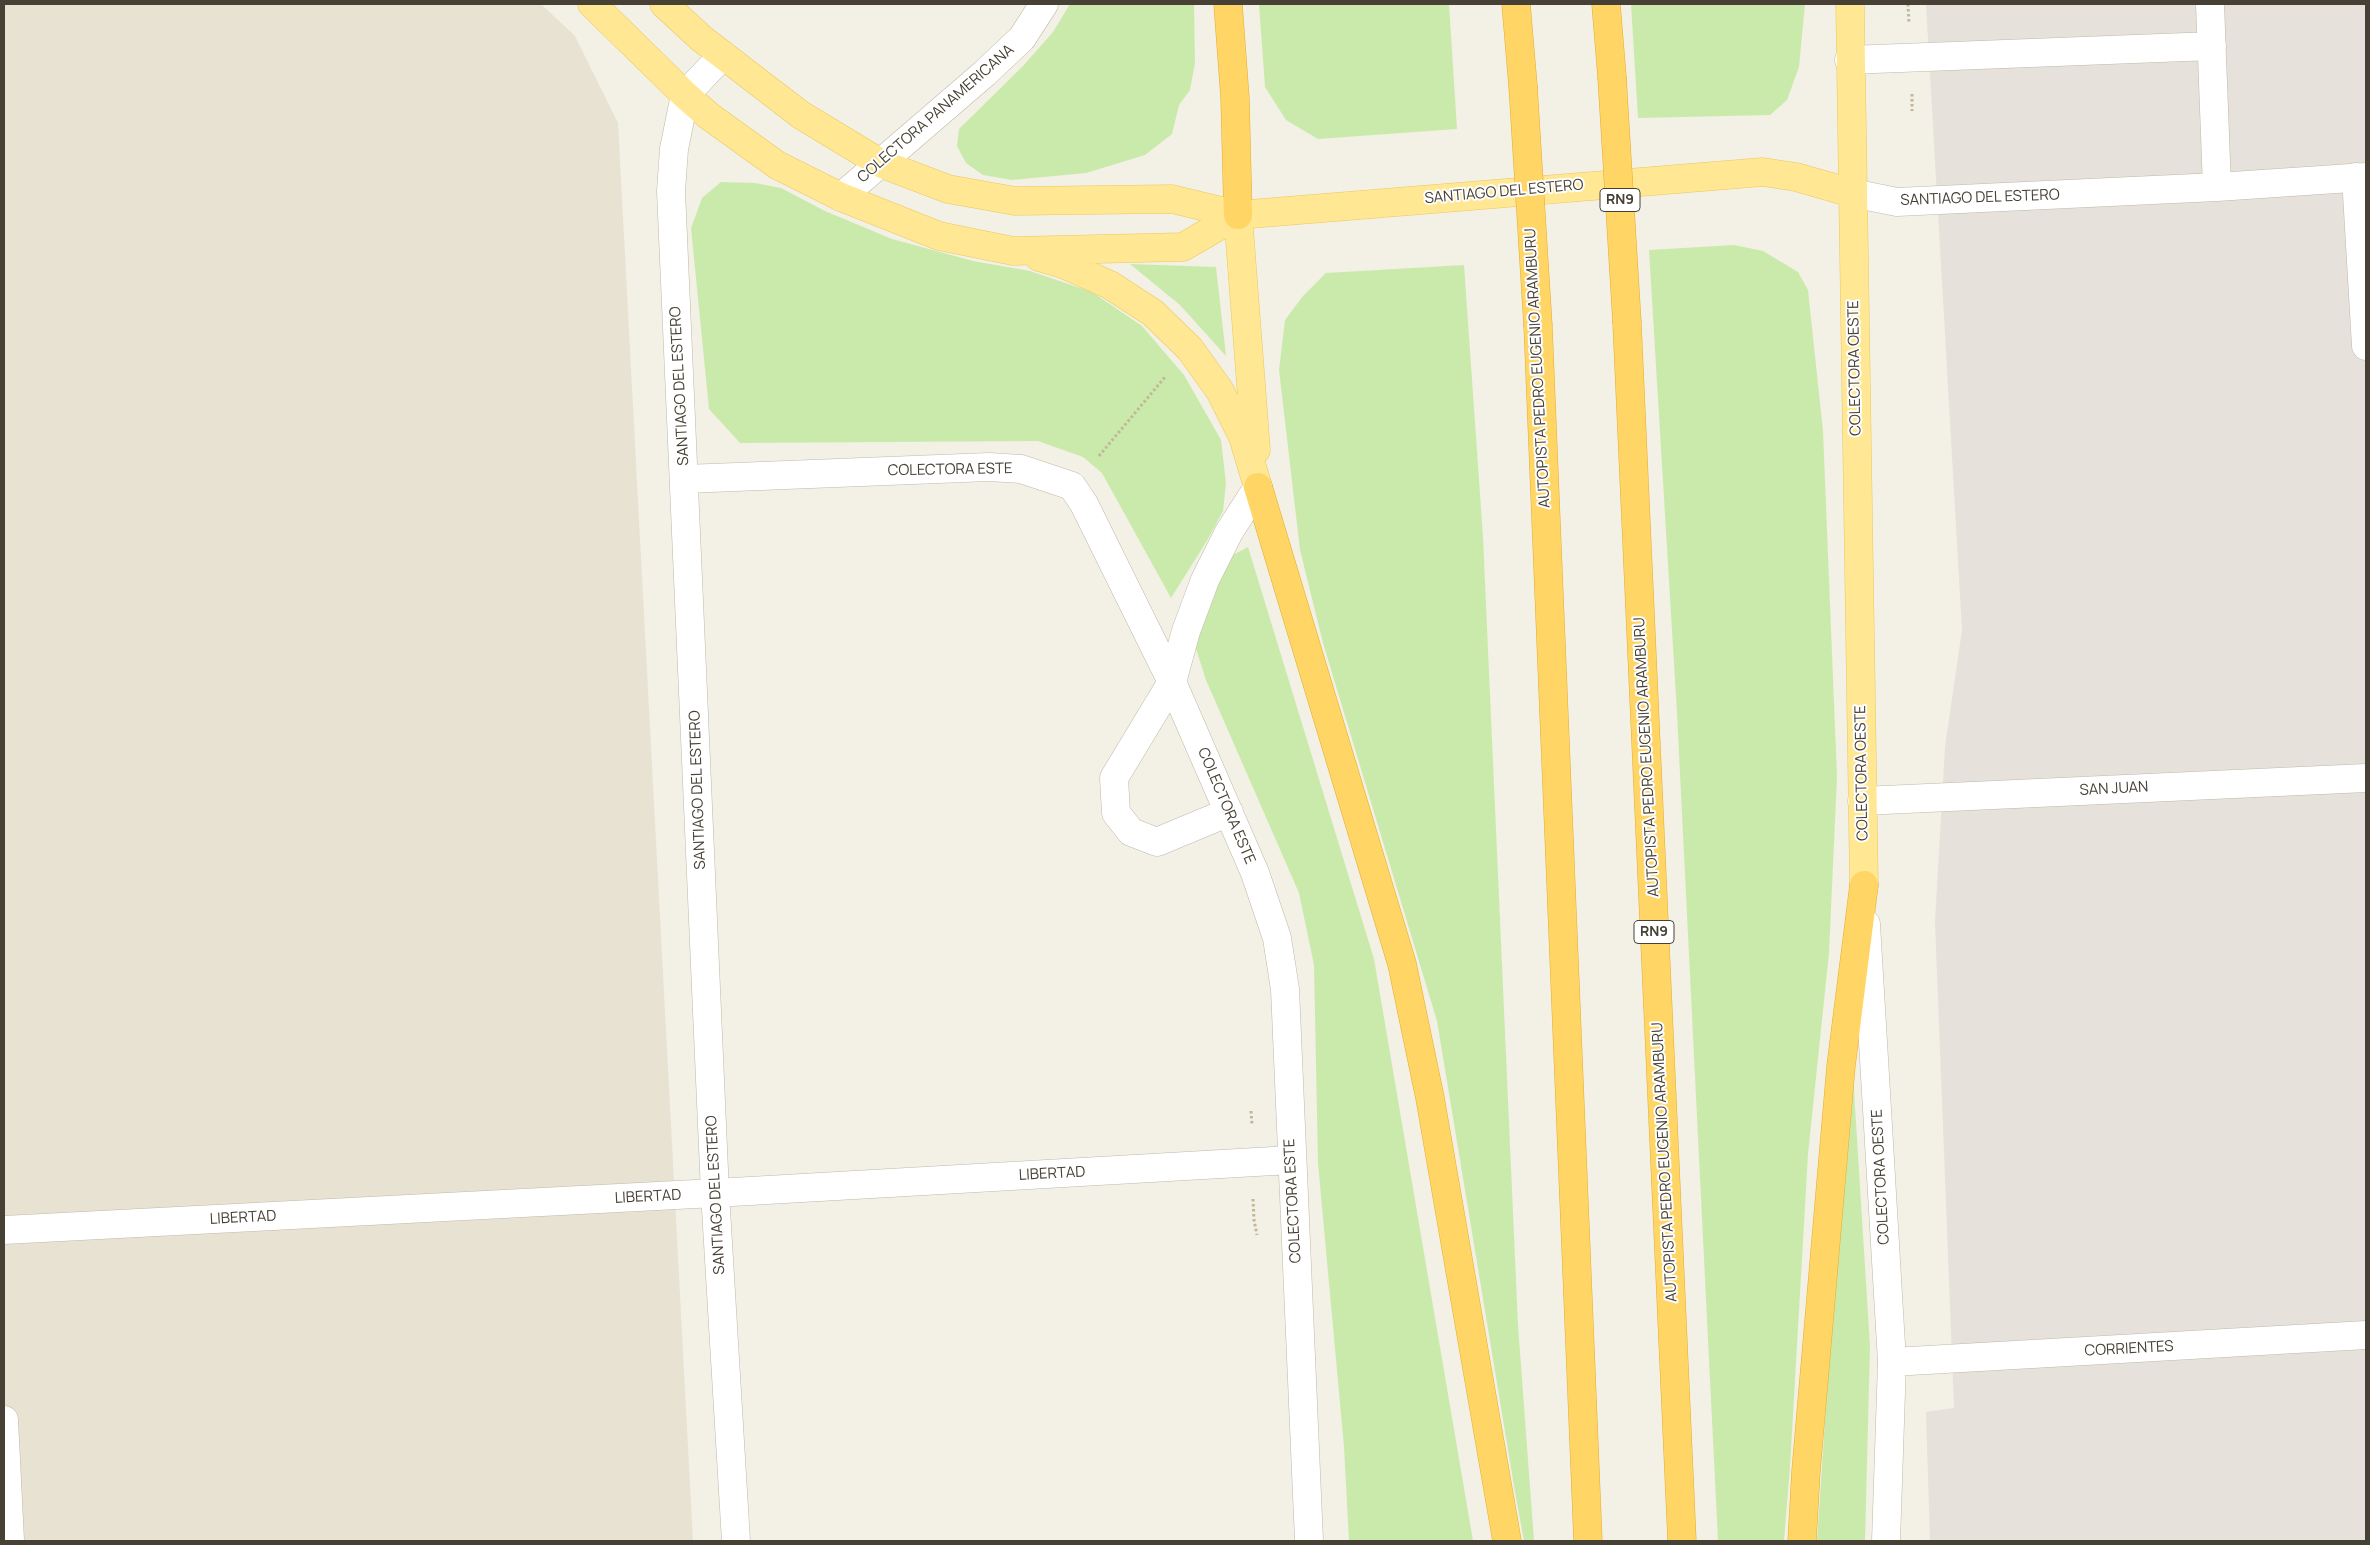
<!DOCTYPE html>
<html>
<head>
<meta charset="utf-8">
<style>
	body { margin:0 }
	#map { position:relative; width:2370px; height:1545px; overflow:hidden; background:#f3f0e5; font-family:Manrope,sans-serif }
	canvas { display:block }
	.frame { position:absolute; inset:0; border:5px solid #464035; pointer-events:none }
</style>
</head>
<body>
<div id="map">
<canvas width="2370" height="1545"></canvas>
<div class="frame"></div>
</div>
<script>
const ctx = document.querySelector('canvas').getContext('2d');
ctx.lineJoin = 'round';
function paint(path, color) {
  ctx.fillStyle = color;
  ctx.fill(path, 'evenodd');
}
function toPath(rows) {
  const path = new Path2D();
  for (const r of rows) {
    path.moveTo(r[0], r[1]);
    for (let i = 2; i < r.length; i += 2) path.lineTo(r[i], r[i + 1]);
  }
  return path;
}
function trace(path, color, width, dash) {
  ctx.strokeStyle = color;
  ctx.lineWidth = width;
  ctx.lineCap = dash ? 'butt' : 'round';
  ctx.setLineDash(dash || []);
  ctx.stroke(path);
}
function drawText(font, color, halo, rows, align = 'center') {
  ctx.font = font + ' Manrope,sans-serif';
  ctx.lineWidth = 4;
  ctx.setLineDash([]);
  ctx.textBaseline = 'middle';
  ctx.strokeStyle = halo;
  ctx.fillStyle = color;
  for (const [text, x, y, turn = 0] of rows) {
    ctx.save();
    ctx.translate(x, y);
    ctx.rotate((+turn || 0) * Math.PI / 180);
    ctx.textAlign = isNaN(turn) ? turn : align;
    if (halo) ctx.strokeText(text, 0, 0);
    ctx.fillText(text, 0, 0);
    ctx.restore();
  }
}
paint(toPath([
	[4,4,541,4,575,36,618,123,693,1541,4,1541]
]), '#e8e2d3');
paint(toPath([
	[1926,4,2366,4,2366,1541,1930,1541,1926,1412,1954,1408,1935,922,1945,747,1962,630]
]), '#e6e1da');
paint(toPath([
	[1070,4,1194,4,1195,63,1190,90,1179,105,1172,134,1145,155,1086,173,1012,180,983,175,966,163,957,146,959,129,1023,66,1053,32],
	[1259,4,1449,4,1457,129,1318,139,1286,120,1265,87],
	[1631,4,1805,4,1799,67,1787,100,1770,115,1638,118],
	[721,182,755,183,781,188,825,211,892,239,973,261,1030,271,1092,292,1142,326,1184,375,1221,440,1226,483,1223,511,1208,539,1171,598,1102,473,1083,457,1038,441,740,443,709,409,691,228,702,198],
	[1734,245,1763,251,1798,272,1808,290,1823,431,1837,777,1829,953,1808,1154,1790,1467,1784,1541,1718,1541,1677,713,1649,250],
	[1130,264,1216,267,1226,356,1180,305],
	[1464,265,1483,537,1518,1325,1534,1541,1524,1541,1515,1492,1437,1021,1323,643,1300,550,1279,370,1285,320,1303,296,1326,273],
	[1248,547,1374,959,1473,1541,1349,1541,1344,1447,1318,1163,1314,965,1299,893,1206,680,1196,649,1196,622,1231,556],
	[1853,1075,1870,1346,1865,1541,1817,1541,1835,1270]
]), '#caeaac');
const minor = toPath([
	[2210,4,2217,187],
	[723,55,685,95,674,149,671,191,715,1193,736,1541],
	[1849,60,2212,46],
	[2356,177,2366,346],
	[1852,193,1897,202,2217,187,2366,177],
	[841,197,985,73,1022,38,1044,4],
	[685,479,989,467,1021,469,1072,486,1084,504,1172,682,1255,873,1277,938,1285,989,1309,1541],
	[1862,801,2366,778],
	[1229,812,1157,842,1131,832,1116,813,1114,778,1172,682,1186,631,1205,580,1229,532,1258,487],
	[1866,924,1892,1362,1886,1541],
	[4,1230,715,1193,1291,1160],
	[1892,1362,2366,1335],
	[4,1420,10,1541]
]);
const major = toPath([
	[592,4,685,95,709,116,777,165,841,197,939,236,1013,251,1183,247,1238,215],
	[664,4,702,39,801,115,882,164,948,189,1015,201,1172,199,1238,215,1763,172,1796,177,1852,193],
	[1850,4,1864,885],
	[1238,215,1256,450],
	[1039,257,1063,264,1110,285,1153,313,1190,349,1220,391,1243,437,1258,487]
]);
const highway = toPath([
	[1228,4,1235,98,1238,215],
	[1516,4,1523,86],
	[1606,4,1612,77],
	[1627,323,1682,1541],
	[1538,326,1588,1541],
	[1258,487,1402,964,1430,1098,1507,1541],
	[1802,1541,1806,1471,1841,1066,1864,885]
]);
trace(minor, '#bfb9a8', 29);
trace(major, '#e9c85e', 29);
trace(highway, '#e4ad2f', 29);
trace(toPath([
	[1908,4,1909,23],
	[1912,94,1912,111],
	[1099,456,1165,377],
	[1251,1111,1252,1125],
	[1253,1199,1254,1220,1257,1235]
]), '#c2b698', 3, [2.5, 2.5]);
trace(minor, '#fff', 28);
trace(major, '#ffe793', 28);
trace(highway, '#ffd565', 28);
const highwayBridge = toPath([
	[1612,77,1627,323],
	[1523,86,1538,326]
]);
trace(highwayBridge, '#e4ad2f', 29, []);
trace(highwayBridge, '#ffd565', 28);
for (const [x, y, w] of [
	[1620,200,40],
	[1654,932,40]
]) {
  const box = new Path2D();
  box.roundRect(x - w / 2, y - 11.5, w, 23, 4);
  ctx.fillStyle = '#fff';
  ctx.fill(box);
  trace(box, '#464035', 1);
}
drawText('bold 14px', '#464035', null, [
	["RN9",1620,200],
	["RN9",1654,932]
]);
drawText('15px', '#464035', '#fff', [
	["COLECTORA PANAMERICANA",936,114,-41],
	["SANTIAGO DEL ESTERO",1504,192,-5],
	["SANTIAGO DEL ESTERO",1980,198,-2],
	["AUTOPISTA PEDRO EUGENIO ARAMBURU",1538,368,-93],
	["COLECTORA OESTE",1855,368,-91],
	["SANTIAGO DEL ESTERO",680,386,-93],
	["COLECTORA ESTE",950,470,-1],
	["AUTOPISTA PEDRO EUGENIO ARAMBURU",1647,757,-93],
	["COLECTORA OESTE",1862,773,-91],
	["SAN JUAN",2114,789,-3],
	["SANTIAGO DEL ESTERO",698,790,-92],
	["COLECTORA ESTE",1226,806,67],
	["AUTOPISTA PEDRO EUGENIO ARAMBURU",1665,1162,-93],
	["LIBERTAD",1052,1174,-3],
	["COLECTORA OESTE",1881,1177,-93],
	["SANTIAGO DEL ESTERO",716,1195,-93],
	["LIBERTAD",648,1197,-3],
	["COLECTORA ESTE",1293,1201,-93],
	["LIBERTAD",243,1218,-3],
	["CORRIENTES",2129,1349,-3]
]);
</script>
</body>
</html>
